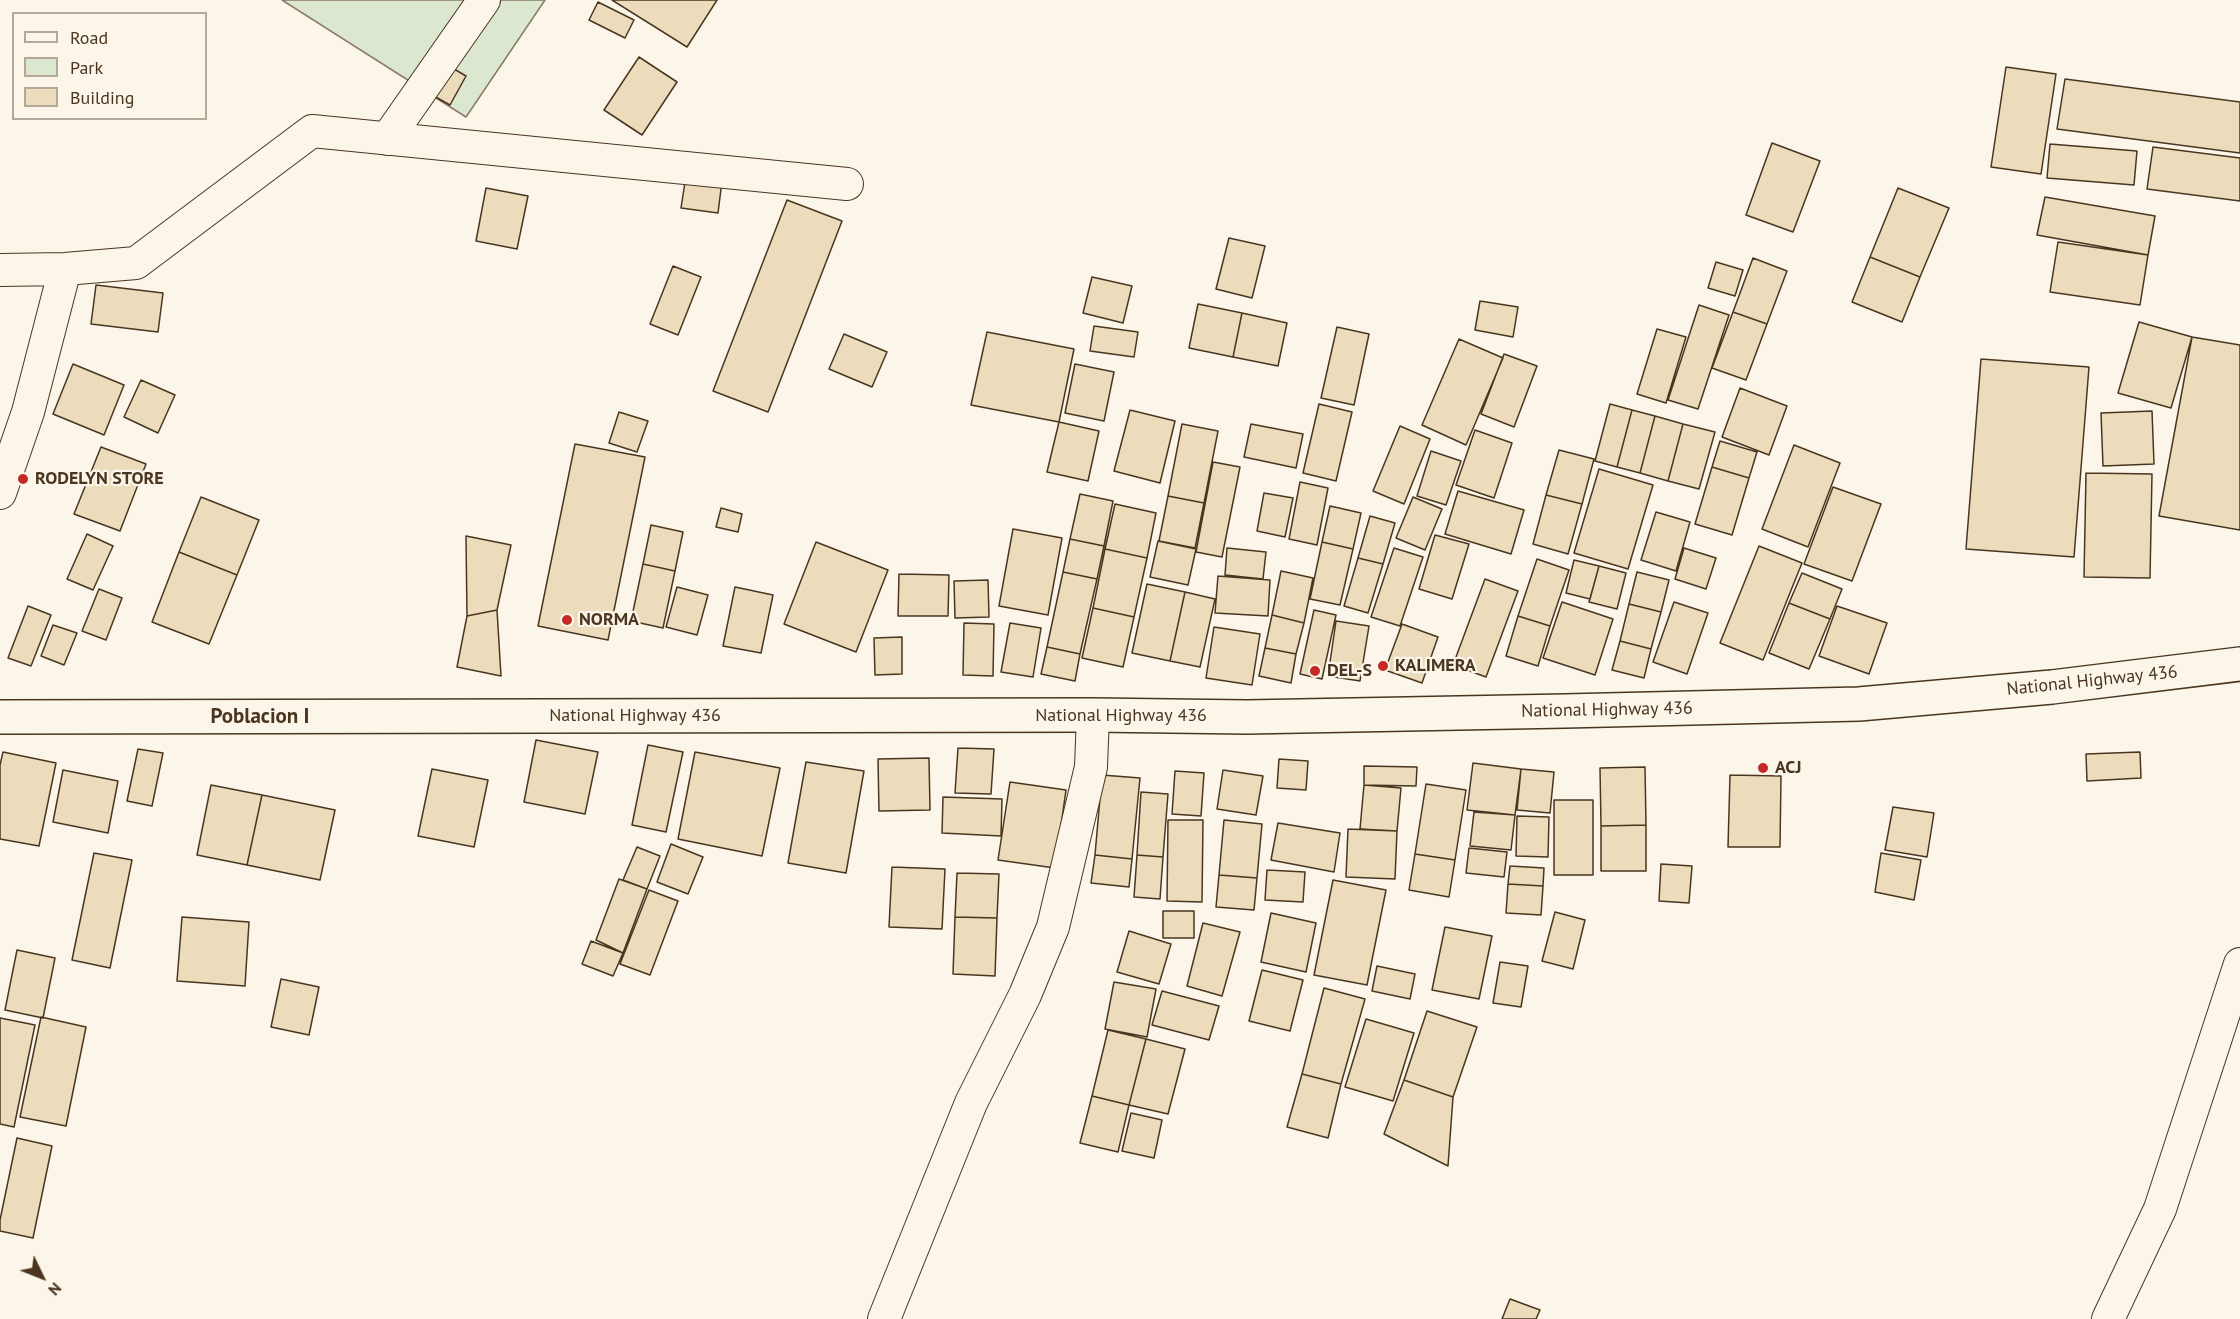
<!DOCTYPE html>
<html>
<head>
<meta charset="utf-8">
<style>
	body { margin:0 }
	#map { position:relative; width:2240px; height:1319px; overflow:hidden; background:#fbf6e9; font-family:"PT Sans",sans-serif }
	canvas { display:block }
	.legend { position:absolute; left:12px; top:12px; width:195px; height:108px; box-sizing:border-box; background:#fbf6e9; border:2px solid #b4a999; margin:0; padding:8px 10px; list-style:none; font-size:18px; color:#4a3520 }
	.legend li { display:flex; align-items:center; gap:12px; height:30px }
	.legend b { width:30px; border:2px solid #b4a999 }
	.north { position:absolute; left:12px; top:1247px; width:60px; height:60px; -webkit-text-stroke:4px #fbf6e9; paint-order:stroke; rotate:133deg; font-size:16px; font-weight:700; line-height:24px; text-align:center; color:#4a3520 }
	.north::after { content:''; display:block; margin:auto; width:21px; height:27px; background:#4a3520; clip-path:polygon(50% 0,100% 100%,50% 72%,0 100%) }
</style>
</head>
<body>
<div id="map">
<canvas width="2240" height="1319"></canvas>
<ul class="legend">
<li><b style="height:8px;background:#fbf6e9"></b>Road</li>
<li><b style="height:16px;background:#dce7d0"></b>Park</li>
<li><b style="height:16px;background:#ecdcbc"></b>Building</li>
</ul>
<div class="north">N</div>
</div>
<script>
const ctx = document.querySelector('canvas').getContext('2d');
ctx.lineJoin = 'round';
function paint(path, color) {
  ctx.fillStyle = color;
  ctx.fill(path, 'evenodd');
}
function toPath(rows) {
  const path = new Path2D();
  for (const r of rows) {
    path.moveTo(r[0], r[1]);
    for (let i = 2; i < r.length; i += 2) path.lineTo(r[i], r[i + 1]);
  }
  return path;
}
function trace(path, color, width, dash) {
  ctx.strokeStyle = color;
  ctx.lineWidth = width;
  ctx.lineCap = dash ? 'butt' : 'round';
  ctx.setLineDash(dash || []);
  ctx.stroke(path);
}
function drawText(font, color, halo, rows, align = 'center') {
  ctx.font = font + ' "PT Sans",sans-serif';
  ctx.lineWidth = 4.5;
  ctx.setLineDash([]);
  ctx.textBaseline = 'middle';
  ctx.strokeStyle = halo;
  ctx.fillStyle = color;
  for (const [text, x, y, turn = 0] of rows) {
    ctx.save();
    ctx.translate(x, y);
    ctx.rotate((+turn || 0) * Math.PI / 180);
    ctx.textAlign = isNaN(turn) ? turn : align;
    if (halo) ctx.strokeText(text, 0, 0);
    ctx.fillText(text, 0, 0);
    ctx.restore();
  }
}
const green = toPath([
	[282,0,545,0,466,117,282,0]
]);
paint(green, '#dce7d0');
trace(green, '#887966', 1.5);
const building = toPath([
	[612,0,717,0,687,47,612,0],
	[598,2,634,20,625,38,589,20,598,2],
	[639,57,677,82,642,135,604,110,639,57],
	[449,66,466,76,450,105,432,95,449,66],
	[2006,67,2056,74,2041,174,1991,167,2006,67],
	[2065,79,2240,102,2240,153,2057,129,2065,79],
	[1772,143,1820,161,1793,232,1746,215,1772,143],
	[2050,144,2137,151,2134,185,2047,178,2050,144],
	[2153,147,2240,158,2240,201,2147,189,2153,147],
	[687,169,723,173,718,213,681,208,687,169],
	[486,188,528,196,517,249,476,241,486,188],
	[1898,188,1949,208,1920,277,1870,257,1898,188],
	[2045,197,2155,216,2148,255,2037,235,2045,197],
	[787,200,842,221,768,412,713,391,787,200],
	[1229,238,1265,246,1252,298,1216,289,1229,238],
	[2058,242,2148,255,2140,305,2050,292,2058,242],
	[1870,257,1920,277,1902,322,1852,302,1870,257],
	[1753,258,1787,271,1767,324,1733,312,1753,258],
	[1716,262,1743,270,1735,296,1708,288,1716,262],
	[673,266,701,277,678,335,650,324,673,266],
	[1092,277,1132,286,1123,323,1083,313,1092,277],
	[96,285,163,293,158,332,91,324,96,285],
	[1480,301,1518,307,1513,337,1475,330,1480,301],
	[1198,304,1242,313,1233,357,1189,348,1198,304],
	[1699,305,1729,315,1698,409,1668,400,1699,305],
	[1733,312,1767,324,1746,380,1712,368,1733,312],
	[1242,313,1287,323,1278,366,1233,357,1242,313],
	[2139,322,2192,337,2171,408,2118,393,2139,322],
	[1094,326,1138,332,1134,357,1090,351,1094,326],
	[1337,327,1369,334,1354,405,1321,398,1337,327],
	[1657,329,1686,337,1666,403,1637,394,1657,329],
	[987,332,1074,349,1059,422,971,405,987,332],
	[844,334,887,352,872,387,829,369,844,334],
	[2192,337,2240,345,2240,530,2159,516,2192,337],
	[1459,339,1503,358,1466,445,1422,425,1459,339],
	[1504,354,1537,366,1514,427,1481,414,1504,354],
	[1981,359,2089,367,2074,557,1966,549,1981,359],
	[73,364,124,385,104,435,53,414,73,364],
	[1075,364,1114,372,1104,421,1065,413,1075,364],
	[141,380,175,395,158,433,124,417,141,380],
	[1740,388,1787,406,1769,455,1722,437,1740,388],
	[1319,404,1352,412,1336,481,1303,473,1319,404],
	[1610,404,1632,410,1617,467,1595,461,1610,404],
	[1130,410,1175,421,1160,483,1114,471,1130,410],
	[1632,410,1655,416,1640,473,1617,467,1632,410],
	[2152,411,2154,464,2103,466,2101,413,2152,411],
	[619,412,648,421,637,452,609,443,619,412],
	[1655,416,1683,424,1668,481,1640,473,1655,416],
	[1059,422,1099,431,1088,481,1047,472,1059,422],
	[1182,424,1218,431,1204,503,1168,496,1182,424],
	[1251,424,1303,434,1296,468,1244,457,1251,424],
	[1683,424,1715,432,1699,489,1668,481,1683,424],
	[1400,426,1430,439,1404,504,1373,491,1400,426],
	[1475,430,1512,443,1494,498,1456,485,1475,430],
	[1720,441,1757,452,1749,478,1712,467,1720,441],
	[575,444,645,457,608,640,538,626,575,444],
	[1794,445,1840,463,1808,547,1762,529,1794,445],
	[101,447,146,464,120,531,74,514,101,447],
	[1559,450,1594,459,1582,504,1546,495,1559,450],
	[1431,451,1461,461,1446,505,1417,496,1431,451],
	[1213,462,1240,467,1222,557,1196,552,1213,462],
	[1712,467,1749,478,1732,535,1695,524,1712,467],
	[1599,469,1653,485,1628,569,1574,553,1599,469],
	[2086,473,2152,474,2150,578,2084,577,2086,473],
	[1300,482,1328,488,1317,545,1289,539,1300,482],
	[1833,487,1881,504,1852,581,1804,564,1833,487],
	[1458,491,1524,510,1511,554,1445,534,1458,491],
	[1264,493,1293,498,1285,537,1257,531,1264,493],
	[1080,494,1113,501,1104,546,1070,539,1080,494],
	[1546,495,1582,504,1568,554,1533,544,1546,495],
	[1168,496,1204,503,1195,548,1159,541,1168,496],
	[201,497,259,520,237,575,179,552,201,497],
	[1413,497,1442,509,1425,550,1396,538,1413,497],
	[1115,504,1156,513,1147,558,1105,549,1115,504],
	[1330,506,1361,513,1353,549,1322,542,1330,506],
	[721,508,742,514,738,532,716,527,721,508],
	[1656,512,1690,522,1676,571,1641,560,1656,512],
	[1370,516,1395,523,1383,564,1358,558,1370,516],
	[651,525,683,532,675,571,643,564,651,525],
	[1013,529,1062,538,1048,615,999,606,1013,529],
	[87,534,113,546,93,590,67,579,87,534],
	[1435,535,1469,544,1452,599,1419,589,1435,535],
	[466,536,511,545,497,610,467,616,466,536],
	[1070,539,1104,546,1097,579,1063,572,1070,539],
	[1158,541,1196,549,1188,585,1150,577,1158,541],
	[816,542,888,570,856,652,784,624,816,542],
	[1322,542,1353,549,1340,605,1310,599,1322,542],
	[1759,546,1802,563,1763,660,1720,643,1759,546],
	[1227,548,1266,552,1263,579,1225,575,1227,548],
	[1394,548,1423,557,1400,626,1371,617,1394,548],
	[1684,548,1716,558,1706,589,1675,579,1684,548],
	[1105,549,1147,558,1134,617,1093,608,1105,549],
	[179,552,237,575,209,644,152,622,179,552],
	[1358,558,1383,564,1368,613,1344,606,1358,558],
	[1537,559,1569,570,1550,626,1518,616,1537,559],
	[1574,560,1599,566,1590,599,1566,593,1574,560],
	[643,564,675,571,663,628,631,621,643,564],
	[1599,566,1626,573,1617,609,1589,602,1599,566],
	[1281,571,1313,578,1304,623,1272,615,1281,571],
	[1063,572,1097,579,1080,654,1047,647,1063,572],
	[1637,572,1669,580,1661,612,1629,604,1637,572],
	[1802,573,1842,589,1830,619,1789,603,1802,573],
	[899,574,949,575,948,616,898,616,899,574],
	[1218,576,1270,580,1268,616,1215,613,1218,576],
	[1485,579,1518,591,1486,677,1453,665,1485,579],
	[988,580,989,617,955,618,954,581,988,580],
	[1147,584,1185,592,1170,661,1132,653,1147,584],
	[677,587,708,595,697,635,666,627,677,587],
	[735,587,773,595,761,653,723,646,735,587],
	[99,589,122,598,106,640,82,631,99,589],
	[1185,592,1215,599,1200,667,1170,661,1185,592],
	[1562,602,1613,619,1595,675,1543,658,1562,602],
	[1674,602,1708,613,1687,674,1653,662,1674,602],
	[1789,603,1830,619,1809,669,1769,653,1789,603],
	[1629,604,1661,612,1651,649,1620,641,1629,604],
	[28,606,51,615,31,666,8,658,28,606],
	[1837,606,1887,623,1869,674,1819,656,1837,606],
	[1093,608,1134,617,1123,667,1082,658,1093,608],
	[497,610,501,676,457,667,467,616,497,610],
	[1314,610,1336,615,1322,679,1300,674,1314,610],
	[1272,615,1304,623,1296,654,1265,648,1272,615],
	[1518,616,1550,626,1538,666,1506,656,1518,616],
	[1336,621,1369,626,1360,681,1328,676,1336,621],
	[964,623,994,624,993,676,963,675,964,623],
	[1010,623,1041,628,1033,677,1001,672,1010,623],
	[1402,624,1438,637,1422,683,1385,670,1402,624],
	[53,625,77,633,64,665,41,656,53,625],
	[1214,627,1260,634,1252,685,1206,678,1214,627],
	[902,637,902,674,875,675,874,638,902,637],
	[1620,641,1651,649,1644,678,1612,670,1620,641],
	[1047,647,1080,654,1075,681,1041,674,1047,647],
	[1265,648,1296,654,1291,683,1259,676,1265,648],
	[536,740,598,752,585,814,524,802,536,740],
	[648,745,683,752,666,832,632,825,648,745],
	[958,748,994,749,991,794,955,793,958,748],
	[138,749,163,753,152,806,127,801,138,749],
	[3,752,56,763,39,846,0,839,0,765,3,752],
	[695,752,780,768,762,856,678,839,695,752],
	[2140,752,2141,778,2087,781,2086,754,2140,752],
	[929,758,930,810,879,811,878,759,929,758],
	[1279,759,1308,761,1306,790,1277,788,1279,759],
	[806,762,864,771,846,873,788,863,806,762],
	[1473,763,1521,769,1515,815,1467,810,1473,763],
	[1364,766,1417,767,1416,786,1364,785,1364,766],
	[1645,767,1646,825,1601,826,1600,768,1645,767],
	[432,769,488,780,474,847,418,836,432,769],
	[1521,769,1554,772,1550,813,1517,810,1521,769],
	[63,770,118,781,108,833,53,822,63,770],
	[1223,770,1263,776,1256,815,1217,809,1223,770],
	[1175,771,1204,773,1201,816,1172,814,1175,771],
	[1102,775,1140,778,1132,859,1095,855,1102,775],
	[1730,775,1781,776,1780,847,1728,847,1730,775],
	[1010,782,1066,790,1055,868,998,860,1010,782],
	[1426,784,1466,790,1455,860,1415,854,1426,784],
	[211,785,262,795,247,865,197,855,211,785],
	[1364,785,1401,788,1397,831,1360,829,1364,785],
	[1141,792,1168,794,1163,857,1137,855,1141,792],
	[262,795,335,810,320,880,247,865,262,795],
	[943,797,1002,799,1001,836,942,833,943,797],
	[1554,800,1593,800,1593,875,1554,875,1554,800],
	[1893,807,1934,813,1927,857,1885,850,1893,807],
	[1474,812,1515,815,1511,850,1470,846,1474,812],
	[1517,816,1549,817,1548,857,1516,856,1517,816],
	[1168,820,1203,820,1202,902,1167,901,1168,820],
	[1224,820,1262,824,1257,878,1219,875,1224,820],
	[1278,823,1340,833,1334,872,1271,860,1278,823],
	[1646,825,1646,871,1601,871,1601,826,1646,825],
	[1348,829,1397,831,1395,879,1346,877,1348,829],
	[671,844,703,857,688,894,657,882,671,844],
	[637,847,660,856,647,889,623,880,637,847],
	[1469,848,1507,852,1504,877,1466,873,1469,848],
	[94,853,132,860,110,968,72,960,94,853],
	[1881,853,1921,860,1914,900,1875,892,1881,853],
	[1415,854,1455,860,1449,897,1409,890,1415,854],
	[1095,855,1132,859,1129,887,1091,883,1095,855],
	[1137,855,1163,857,1160,899,1134,897,1137,855],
	[1661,864,1692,866,1689,903,1659,901,1661,864],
	[1510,866,1544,868,1543,886,1508,884,1510,866],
	[892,867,945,869,942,929,889,927,892,867],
	[1267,870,1305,872,1303,902,1265,900,1267,870],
	[957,873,999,874,997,918,955,917,957,873],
	[1219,875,1257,878,1254,910,1216,907,1219,875],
	[619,879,647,889,623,953,596,940,619,879],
	[1333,880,1386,890,1367,985,1314,975,1333,880],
	[1508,884,1543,886,1541,915,1506,913,1508,884],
	[649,890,678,901,650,975,620,964,649,890],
	[1163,911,1194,911,1194,938,1163,938,1163,911],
	[1555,912,1585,920,1573,969,1542,961,1555,912],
	[1271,913,1316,923,1306,972,1261,962,1271,913],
	[182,917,249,922,245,986,177,981,182,917],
	[955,917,997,918,995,976,953,974,955,917],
	[1203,923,1240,932,1222,996,1187,986,1203,923],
	[1445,927,1492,936,1479,999,1432,990,1445,927],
	[1129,931,1171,944,1159,984,1117,972,1129,931],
	[591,941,623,953,613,976,582,964,591,941],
	[17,950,55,958,43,1018,5,1010,17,950],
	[1500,962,1528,966,1521,1007,1493,1003,1500,962],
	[1377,966,1415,974,1410,999,1372,991,1377,966],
	[1262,970,1303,980,1290,1031,1249,1021,1262,970],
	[281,979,319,987,309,1035,271,1027,281,979],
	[1114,982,1156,989,1147,1037,1105,1029,1114,982],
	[1324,988,1365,999,1341,1084,1302,1074,1324,988],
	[1162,991,1219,1006,1209,1040,1152,1025,1162,991],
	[1427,1011,1477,1027,1453,1097,1404,1080,1427,1011],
	[41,1017,86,1027,66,1126,20,1117,41,1017],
	[0,1018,35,1025,14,1127,0,1124,0,1018],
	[1366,1019,1414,1033,1393,1101,1345,1087,1366,1019],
	[1108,1030,1146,1039,1129,1105,1092,1096,1108,1030],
	[1146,1039,1185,1049,1168,1114,1129,1105,1146,1039],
	[1302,1074,1341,1084,1328,1138,1287,1127,1302,1074],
	[1404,1080,1453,1097,1448,1166,1384,1134,1404,1080],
	[1092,1096,1129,1105,1118,1152,1080,1143,1092,1096],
	[1131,1113,1162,1120,1154,1158,1122,1151,1131,1113],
	[17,1138,52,1146,33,1238,0,1231,0,1220,17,1138],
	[1510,1299,1540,1310,1536,1319,1502,1319,1510,1299]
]);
paint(building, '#ecdcbc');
trace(building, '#4a3520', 1.5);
const street = toPath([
	[387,139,484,0],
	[0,270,65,269,136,263,312,131,847,184],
	[0,493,28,412,65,269],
	[884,1319,971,1103,1025,995,1053,927,1091,767,1093,715],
	[2108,1319,2160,1209,2240,964]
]);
const primary = toPath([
	[0,717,1093,715,1247,717,1565,711,1859,704,2052,687,2240,664]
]);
trace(street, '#4a3520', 34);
trace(primary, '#4a3520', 36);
trace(street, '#fbf6e9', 32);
trace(primary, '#fbf6e9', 33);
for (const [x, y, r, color] of [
	[23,479,6,"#c62828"],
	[567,620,6,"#c62828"],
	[1383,666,6,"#c62828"],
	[1315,671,6,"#c62828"],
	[1763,768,6,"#c62828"]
]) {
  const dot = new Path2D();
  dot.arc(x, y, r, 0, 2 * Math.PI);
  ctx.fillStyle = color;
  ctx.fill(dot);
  trace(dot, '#fbf6e9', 2);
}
drawText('bold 18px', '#4a3520', '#fbf6e9', [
	["RODELYN STORE",35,479],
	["NORMA",579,620],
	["KALIMERA",1395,666],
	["DEL-S",1327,671],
	["ACJ",1775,768]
], 'left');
drawText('18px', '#4a3520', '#fbf6e9', [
	["National Highway 436",2092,681,-6],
	["National Highway 436",1607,710,-1],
	["National Highway 436",635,716],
	["National Highway 436",1121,716]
]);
drawText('bold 21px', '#4a3520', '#fbf6e9', [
	["Poblacion I",260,717]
]);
</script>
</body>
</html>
